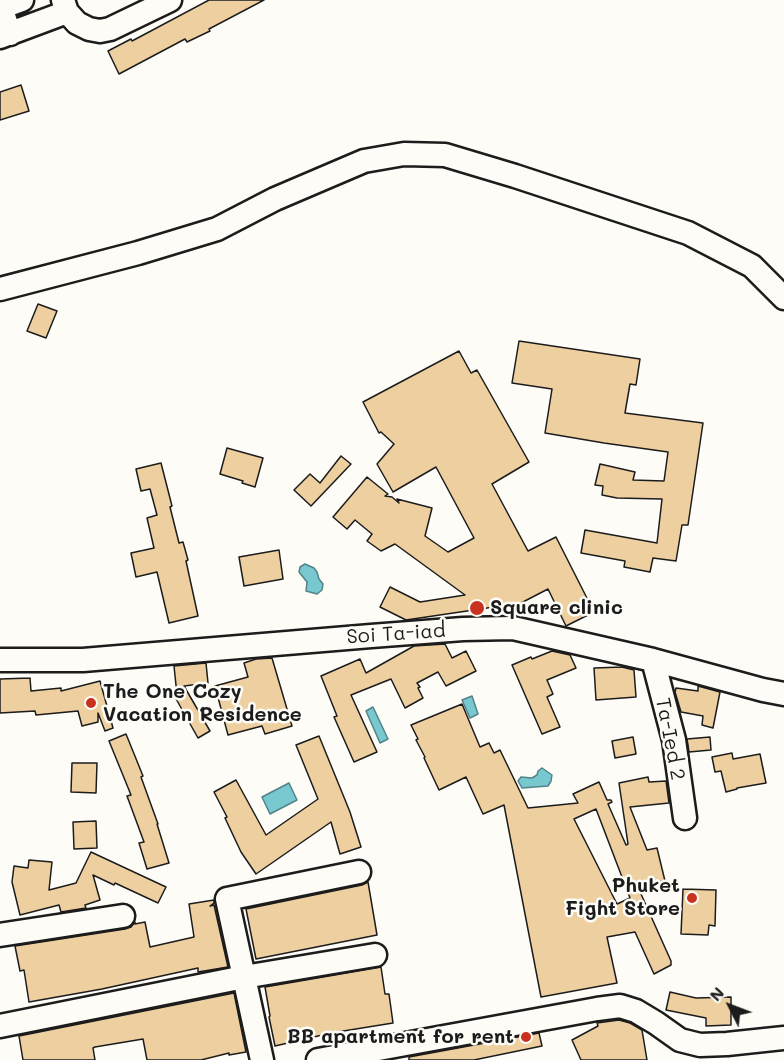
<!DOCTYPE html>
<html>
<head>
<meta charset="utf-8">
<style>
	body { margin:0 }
	#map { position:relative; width:784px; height:1060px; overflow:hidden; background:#fdfcf7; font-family:Mali,sans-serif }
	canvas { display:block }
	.north { position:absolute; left:700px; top:976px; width:60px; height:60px; -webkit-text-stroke:4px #fdfcf7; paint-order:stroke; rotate:312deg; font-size:16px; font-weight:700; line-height:24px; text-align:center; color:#1c1c1c }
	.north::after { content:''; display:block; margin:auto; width:21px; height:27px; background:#1c1c1c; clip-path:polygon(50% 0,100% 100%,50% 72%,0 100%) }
</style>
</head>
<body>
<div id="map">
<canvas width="784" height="1060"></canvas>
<div class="north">N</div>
</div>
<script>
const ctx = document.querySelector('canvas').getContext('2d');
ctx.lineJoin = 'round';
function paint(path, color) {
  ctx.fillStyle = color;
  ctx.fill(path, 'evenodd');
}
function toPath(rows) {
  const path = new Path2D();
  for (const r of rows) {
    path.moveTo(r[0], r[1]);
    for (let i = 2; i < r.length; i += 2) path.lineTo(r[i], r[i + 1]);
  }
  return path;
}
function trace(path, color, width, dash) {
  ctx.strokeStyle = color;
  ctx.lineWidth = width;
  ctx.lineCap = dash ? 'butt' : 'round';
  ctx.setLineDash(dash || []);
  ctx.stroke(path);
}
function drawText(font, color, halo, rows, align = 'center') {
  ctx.font = font + ' Mali,sans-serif';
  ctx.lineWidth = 5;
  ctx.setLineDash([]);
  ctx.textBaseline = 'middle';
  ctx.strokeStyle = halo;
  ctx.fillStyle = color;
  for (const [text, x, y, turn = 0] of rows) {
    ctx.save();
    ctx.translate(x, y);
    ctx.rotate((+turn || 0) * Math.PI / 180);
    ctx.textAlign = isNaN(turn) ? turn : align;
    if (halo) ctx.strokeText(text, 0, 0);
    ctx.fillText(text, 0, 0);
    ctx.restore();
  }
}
const water = toPath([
	[305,564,314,568,317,572,319,579,323,584,322,590,317,594,306,591,307,582,299,572,300,567,305,564],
	[472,696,478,714,470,718,462,700,472,696],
	[373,707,388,739,380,743,366,711,373,707],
	[542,768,552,775,551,781,548,786,522,788,518,781,521,777,532,778,537,775,538,771,542,768],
	[289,783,297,800,270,814,262,797,289,783]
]);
paint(water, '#78c8d0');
trace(water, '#538388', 1.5);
const building = toPath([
	[209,0,264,0,209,29,210,31,187,42,185,39,119,74,108,51,131,39,132,41,209,0],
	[21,85,29,111,0,120,0,92,21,85],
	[38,304,57,311,46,338,27,331,38,304],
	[519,341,640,359,636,385,630,384,625,413,703,423,688,525,682,525,676,561,653,558,650,572,624,567,625,561,581,553,585,530,657,543,662,499,617,498,602,495,603,486,595,485,600,464,635,472,633,480,664,481,668,452,604,443,545,433,552,389,512,383,519,341],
	[459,351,471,373,477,370,529,462,492,484,528,551,556,537,594,612,566,626,548,589,521,603,406,620,380,607,390,587,420,602,465,595,395,544,381,551,367,541,372,534,355,520,347,529,333,517,367,477,388,494,385,496,392,497,399,503,397,499,432,508,425,536,448,552,474,538,436,467,393,492,377,464,394,444,381,432,379,433,363,402,459,351],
	[227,448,263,458,255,487,242,483,243,481,220,474,227,448],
	[341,456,351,464,311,506,294,490,310,474,320,483,341,456],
	[161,463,172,506,170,507,179,543,183,542,188,560,186,561,198,616,169,623,157,572,136,577,131,553,154,548,147,518,157,515,150,489,141,491,136,469,161,463],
	[279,550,283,579,244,586,239,557,279,550],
	[445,644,452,658,466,651,476,671,446,686,438,672,417,683,420,687,418,688,423,698,405,708,391,679,351,695,377,752,354,762,334,717,337,716,321,676,360,659,366,673,414,646,445,644],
	[552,651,570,655,576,668,547,680,553,694,547,697,560,727,542,734,512,665,531,657,532,659,552,651],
	[272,658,292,726,265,734,262,726,228,735,215,686,248,677,244,663,256,659,272,658],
	[206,663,208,683,184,686,210,731,198,738,175,697,177,695,174,666,206,663],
	[622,667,634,670,636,697,596,700,594,668,622,667],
	[30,678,31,691,61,688,61,691,100,681,113,728,105,731,98,713,98,722,82,726,78,711,36,715,35,711,0,713,0,679,30,678],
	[698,686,720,692,713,728,702,725,703,716,681,712,675,692,676,688,698,691,698,686],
	[462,704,480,747,489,743,494,753,500,750,528,808,578,803,573,794,599,782,607,800,611,800,612,802,608,804,626,845,628,844,619,783,648,777,649,782,666,781,669,803,630,807,647,850,657,848,665,881,637,885,671,961,671,965,654,974,635,932,607,937,617,983,541,997,504,805,483,814,466,777,439,790,424,758,425,757,416,740,418,739,411,725,462,704],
	[596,809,630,898,617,904,574,819,596,809],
	[126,734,143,776,141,777,158,824,157,824,169,863,147,869,139,843,144,842,127,796,131,795,109,741,126,734],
	[319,736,350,812,361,847,340,854,331,822,256,874,241,852,225,818,227,817,214,792,236,780,266,835,318,799,296,745,319,736],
	[633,737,636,754,615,758,612,741,633,737],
	[710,737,711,750,689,752,687,739,710,737],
	[732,753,733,759,760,754,766,783,737,788,737,789,726,792,721,771,715,772,712,757,732,753],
	[72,763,97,763,96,793,71,792,72,763],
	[96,821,97,848,74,849,73,822,96,821],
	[91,852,166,887,158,903,115,883,114,885,93,875,100,900,85,905,86,908,61,912,59,905,20,915,12,882,14,866,28,868,29,860,52,862,49,890,76,883,91,852],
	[368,882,377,935,256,959,246,909,362,885,368,882],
	[683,889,716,890,715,926,709,925,708,935,681,934,683,889],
	[214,900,214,903,210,906,214,905,228,967,198,972,198,968,102,989,29,1002,24,970,20,971,15,946,125,929,131,927,135,922,135,924,145,922,150,947,194,937,189,904,214,900],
	[381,967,385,994,389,994,393,1023,331,1033,275,1046,269,1017,270,1016,265,987,381,967],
	[670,992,696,998,731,997,731,1025,706,1026,706,1018,666,1010,670,992],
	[234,993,246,1052,229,1055,229,1053,201,1060,147,1060,143,1039,95,1047,93,1048,95,1060,23,1060,19,1036,234,993],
	[619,1020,630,1023,642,1030,647,1060,581,1060,572,1040,598,1026,597,1023,619,1020],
	[539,1033,542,1046,474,1060,409,1060,409,1057,539,1033]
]);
paint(building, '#eecfa0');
trace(building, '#1c1c1c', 1.5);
const minor = toPath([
	[63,0,67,12,77,23,89,29,100,31,110,29,170,0],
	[0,4,10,34],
	[0,8,22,0],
	[0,37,67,12],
	[0,289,138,253,217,229,275,199,364,161,404,154,445,155,515,176,688,233,752,266,784,298],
	[0,660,83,660,371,636,463,629,513,628,653,660,763,690,784,694],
	[653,660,674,740,685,818],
	[0,935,123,916],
	[0,1026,244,977,375,955],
	[262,1060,227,899,359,872],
	[318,1060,597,1009,620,1006,636,1011,656,1023,680,1040,700,1045,727,1044,784,1038]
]);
trace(minor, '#1c1c1c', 27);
trace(minor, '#fdfcf7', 22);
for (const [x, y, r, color] of [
	[477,608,8,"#c8321e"],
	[91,703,6,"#c8321e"],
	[692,898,6,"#c8321e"],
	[526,1037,6,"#c8321e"]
]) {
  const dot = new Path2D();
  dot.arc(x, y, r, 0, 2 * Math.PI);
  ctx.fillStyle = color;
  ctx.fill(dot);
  trace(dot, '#fdfcf7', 2);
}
drawText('bold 20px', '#1c1c1c', '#fdfcf7', [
	["Square clinic",490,608],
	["The One Cozy",103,692],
	["Vacation Residence",103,715],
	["Phuket",680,886,"right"],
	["Fight Store",680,909,"right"],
	["BB apartment for rent",514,1037,"right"]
], 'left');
drawText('20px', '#1c1c1c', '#fdfcf7', [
	["Soi Ta-iad",396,634,-4],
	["Ta-Ied 2",670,739,79]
]);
</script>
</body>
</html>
